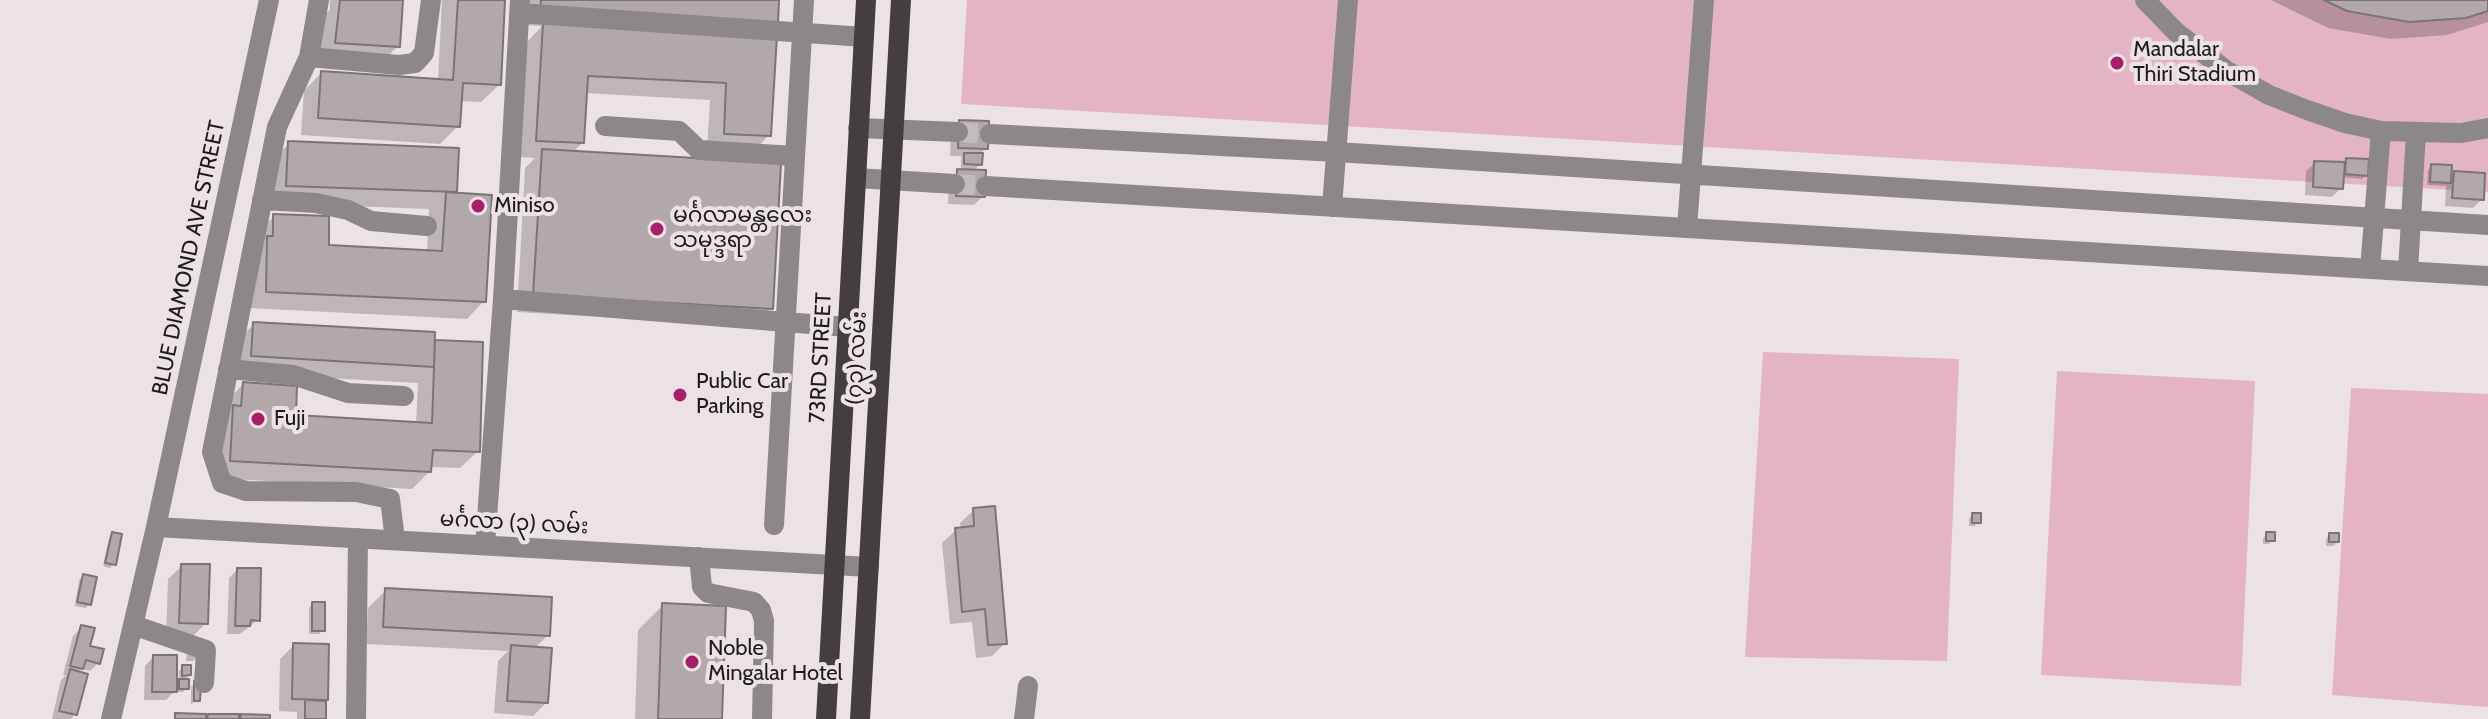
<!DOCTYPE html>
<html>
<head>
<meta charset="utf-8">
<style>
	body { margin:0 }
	canvas { display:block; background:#ece2e6 }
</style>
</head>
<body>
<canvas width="2488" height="719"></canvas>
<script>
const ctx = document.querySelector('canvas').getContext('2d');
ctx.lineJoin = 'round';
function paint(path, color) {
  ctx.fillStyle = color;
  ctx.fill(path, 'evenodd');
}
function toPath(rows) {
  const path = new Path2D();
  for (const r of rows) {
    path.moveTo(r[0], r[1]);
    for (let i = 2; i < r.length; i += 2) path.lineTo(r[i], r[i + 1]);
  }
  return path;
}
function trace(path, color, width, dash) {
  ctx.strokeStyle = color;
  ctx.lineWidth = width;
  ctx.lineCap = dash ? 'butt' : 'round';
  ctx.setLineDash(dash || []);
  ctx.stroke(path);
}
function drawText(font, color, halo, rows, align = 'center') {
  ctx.font = font + ' Cabin,"Noto Sans Myanmar",sans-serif';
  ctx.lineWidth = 8;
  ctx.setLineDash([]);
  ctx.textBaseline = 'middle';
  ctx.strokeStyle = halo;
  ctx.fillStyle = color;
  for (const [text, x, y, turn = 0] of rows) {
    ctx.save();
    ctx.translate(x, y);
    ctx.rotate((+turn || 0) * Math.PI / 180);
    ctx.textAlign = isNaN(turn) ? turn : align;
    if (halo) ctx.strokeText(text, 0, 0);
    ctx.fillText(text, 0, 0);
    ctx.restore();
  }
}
paint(toPath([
	[967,0,2488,0,2488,192,961,104],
	[1763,352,1959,359,1947,661,1745,657],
	[2057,371,2255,381,2241,686,2041,675],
	[2351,388,2488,394,2488,707,2332,695]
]), '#e4b4c6');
paint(toPath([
	[330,0,401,0,398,46,380,64,319,60,323,16,330,10],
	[442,0,503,0,499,85,481,102,460,101,458,126,440,144,301,135,304,91,321,73,438,81],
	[525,0,777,0,769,135,752,153,707,150,710,100,585,93,582,143,572,153,771,308,754,326,517,312,525,168,535,158,520,157,526,43,542,26,524,25],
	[2271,0,2488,0,2488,22,2447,35,2391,39,2328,28],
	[951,131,986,148,980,154,980,164,973,172,983,196,974,205,948,204,949,180,961,171,961,156,950,156],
	[289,144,457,150,455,195,484,301,467,319,249,308,257,234,274,216,326,247,427,252,429,209,270,203,271,161],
	[2347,160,2366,175,2362,179,2342,177,2341,188,2332,197,2305,195,2306,171,2315,163,2343,164],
	[2432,166,2449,179,2455,173,2482,199,2473,208,2445,206,2446,186,2427,185,2428,170],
	[254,324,433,342,481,344,478,451,460,468,430,467,430,471,412,489,214,478,226,402,243,384,293,417,416,424,418,383,234,373,236,342],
	[974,510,1005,643,992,656,976,658,972,622,950,624,942,543,956,530,961,529,960,523],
	[1972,515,1979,522,1975,526,1969,526,1969,519],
	[112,534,114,564,110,568,103,566,109,538],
	[2267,534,2273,540,2269,544,2263,544,2263,538],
	[2330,535,2337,542,2333,546,2326,546,2326,539],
	[182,566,206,623,192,637,166,636,168,579],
	[237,570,258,620,240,634,227,634,229,578],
	[83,576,89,604,86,608,75,606,79,580],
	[386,590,548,635,534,649,546,703,533,716,494,713,498,661,508,651,366,644,368,608],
	[312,604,323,630,319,634,309,634,309,608],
	[663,605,720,719,635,719,638,630],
	[82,627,88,647,98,663,90,671,81,669,77,673,75,714,71,719,52,719,61,680,66,675,63,675,73,636],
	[294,645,326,699,324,719,297,719,297,712,279,711,280,659],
	[190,650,197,657,193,661,186,661,187,654],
	[153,657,175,687,183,679,179,679,179,671,183,667,189,675,183,681,187,688,183,692,174,692,166,700,144,700,145,666],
	[195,683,198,700,191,704,191,687]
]), '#0003');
const building = toPath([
	[340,0,403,0,400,47,335,43,340,0],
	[458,0,505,0,501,85,463,83,460,127,318,118,321,71,453,80,458,0],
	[541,0,779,0,778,23,540,8,541,0],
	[2324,0,2488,0,2488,11,2466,18,2409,22,2347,11,2324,0],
	[543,23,777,35,771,136,724,134,726,83,588,76,584,143,536,141,543,23],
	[959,120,989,121,988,149,958,148,959,120],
	[288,141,459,148,457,192,286,186,288,141],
	[542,149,781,163,773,309,533,295,542,149],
	[964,153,983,153,982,165,964,164,964,153],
	[2346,158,2369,159,2368,176,2345,174,2346,158],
	[2314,161,2345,162,2343,189,2313,187,2314,161],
	[2431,164,2452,165,2451,183,2430,182,2431,164],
	[957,169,986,170,985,197,956,196,957,169],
	[2454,171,2485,173,2484,200,2452,198,2454,171],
	[446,192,492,195,486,302,266,292,267,236,273,236,273,214,329,216,329,245,442,251,446,192],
	[253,322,435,332,434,367,251,356,253,322],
	[435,340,483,342,480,452,433,450,431,472,230,461,233,405,241,406,243,382,297,386,296,415,432,423,435,340],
	[995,506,1007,644,988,645,985,609,962,612,955,528,974,526,973,508,995,506],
	[1972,513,1981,513,1981,523,1972,523,1972,513],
	[112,532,122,534,116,565,105,563,112,532],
	[2266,532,2275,532,2275,541,2266,541,2266,532],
	[2329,533,2339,533,2339,542,2329,542,2329,533],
	[181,564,210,564,208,624,179,623,181,564],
	[237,568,261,568,260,621,251,620,250,626,235,626,237,568],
	[83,574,97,577,91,605,77,602,83,574],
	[385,588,552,597,550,636,383,627,385,588],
	[312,602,325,602,325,631,312,631,312,602],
	[662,603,726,606,722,719,658,719,662,603],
	[81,625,95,628,90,646,104,649,100,664,86,660,83,669,70,666,81,625],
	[293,643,329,644,328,700,292,699,293,643],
	[511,645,552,648,548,703,507,701,511,645],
	[153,655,177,655,177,692,152,692,153,655],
	[182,665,191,665,191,675,182,676,182,665],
	[70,669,88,674,77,715,59,711,70,669],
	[179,679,189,679,189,689,179,689,179,679],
	[194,681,201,681,200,701,194,701,194,681],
	[305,700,326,701,326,719,305,719,305,700],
	[175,713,206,714,206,719,175,719,175,713],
	[208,714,239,714,239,719,207,719,208,714],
	[241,714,270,715,270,719,240,719,241,714]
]);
paint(building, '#b2a8ac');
trace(building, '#7c7376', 2);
trace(toPath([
	[958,132,990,134],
	[955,184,986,186]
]), '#c3babe', 20, [20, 10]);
trace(toPath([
	[319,0,309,57,399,65,415,63,424,53,431,0],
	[2145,0,2176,32,2227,71,2269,95,2307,110,2345,123,2381,131,2461,133,2488,128],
	[520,13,864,37],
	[309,57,277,127,212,452,222,483,246,491,356,492,390,499,395,540],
	[605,126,679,131,699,150,794,156],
	[858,128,958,132],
	[990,134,1337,152,2488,225],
	[856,178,955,184],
	[986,186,2488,276],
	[262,200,316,203,348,210,371,221,427,226],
	[1332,207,1348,0],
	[1687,228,1704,0],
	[2370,269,2381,131],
	[2408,271,2416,133],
	[503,299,847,327],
	[228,369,293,375,348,393,404,396],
	[774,525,804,0],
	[156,527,869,567],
	[485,545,503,299,520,0],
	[699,557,702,587,708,593,754,602,761,610,764,621,762,719],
	[133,625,206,650,204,683],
	[111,719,156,527,269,0],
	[356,719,358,538],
	[1024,719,1028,686]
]), '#8c888a', 20);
trace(toPath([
	[826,719,866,0],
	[860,719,901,0]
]), '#453e41', 20);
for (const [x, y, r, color] of [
	[2117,63,8,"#a71f68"],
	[478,206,8,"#a71f68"],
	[657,229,8,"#a71f68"],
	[680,395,8,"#a71f68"],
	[258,419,8,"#a71f68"],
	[692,662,8,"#a71f68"]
]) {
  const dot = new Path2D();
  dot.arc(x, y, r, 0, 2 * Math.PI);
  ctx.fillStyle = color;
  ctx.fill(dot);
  trace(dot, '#ece2e6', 3);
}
drawText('22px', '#1e1b1c', '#ece2e6', [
	["Mandalar",2133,50],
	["Thiri Stadium",2133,75],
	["Miniso",494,206],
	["မင်္ဂလာမန္တလေး",673,216],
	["သမုဒ္ဒရာ",673,241],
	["Public Car",696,382],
	["Parking",696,407],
	["Fuji",274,419],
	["Noble",708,649],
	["Mingalar Hotel",708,674]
], 'left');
drawText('22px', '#1e1b1c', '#ece2e6', [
	["BLUE DIAMOND AVE STREET",189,258,-78],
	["73RD STREET",821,358,-87],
	["(၇၃) လမ်း",857,358,-87],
	["မင်္ဂလာ (၃) လမ်း",514,523,3]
]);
</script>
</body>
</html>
